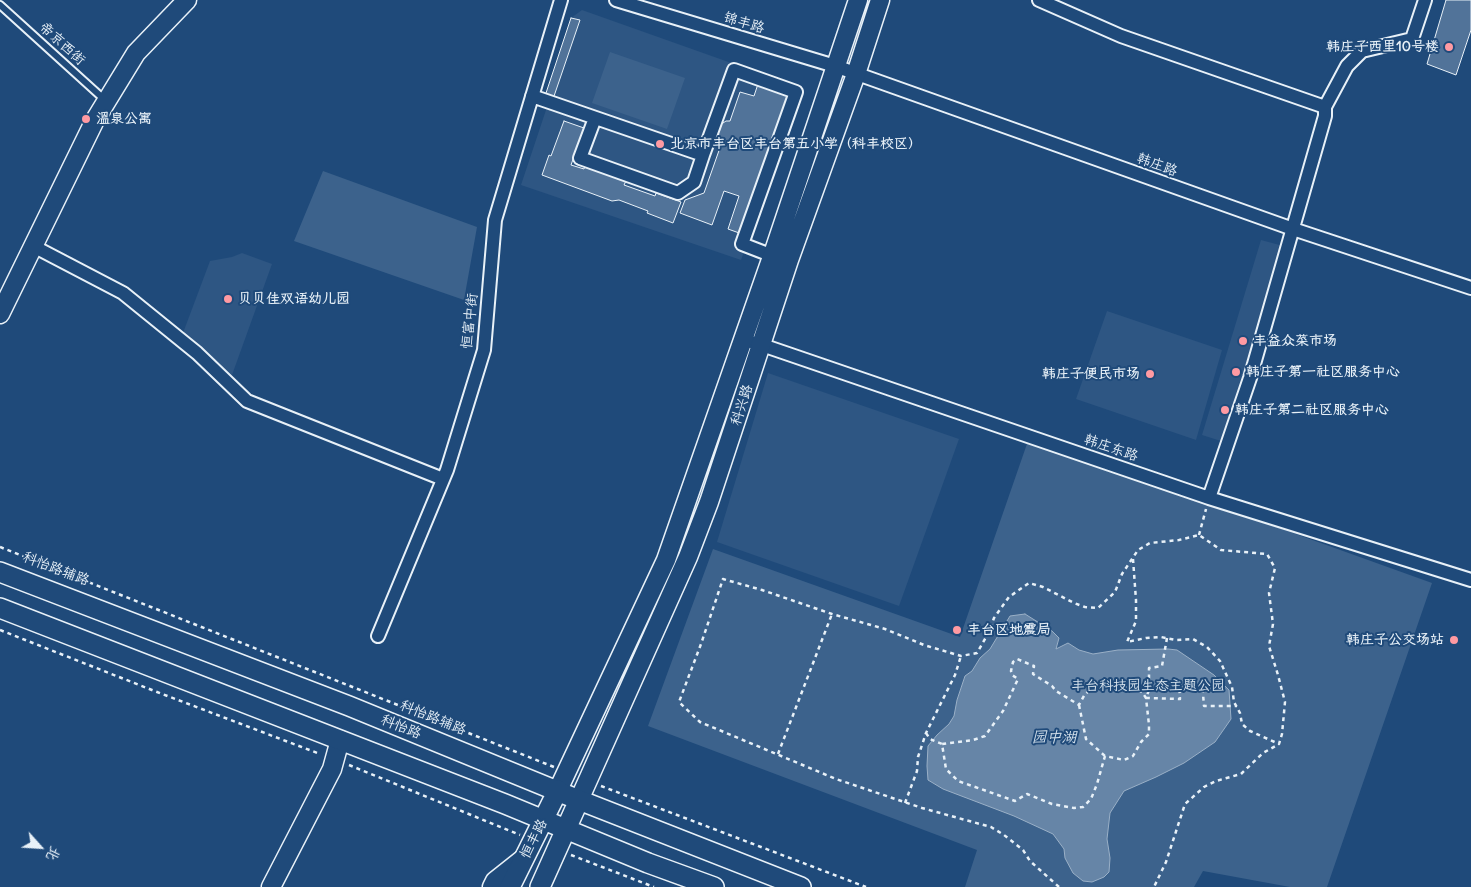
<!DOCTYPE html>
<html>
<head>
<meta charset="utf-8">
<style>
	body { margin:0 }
	#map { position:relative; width:1471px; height:887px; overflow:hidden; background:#1f4a7a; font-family:Delius,"LXGW WenKai TC",sans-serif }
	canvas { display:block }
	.north { position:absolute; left:15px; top:822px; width:50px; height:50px; -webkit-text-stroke:4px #1f4a7a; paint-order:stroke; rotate:116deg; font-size:14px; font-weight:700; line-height:20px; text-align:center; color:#e8f1f8 }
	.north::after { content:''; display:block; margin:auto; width:18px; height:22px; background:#e8f1f8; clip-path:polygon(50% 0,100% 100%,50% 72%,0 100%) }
</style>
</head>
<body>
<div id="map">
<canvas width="1471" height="887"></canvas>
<div class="north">北</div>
</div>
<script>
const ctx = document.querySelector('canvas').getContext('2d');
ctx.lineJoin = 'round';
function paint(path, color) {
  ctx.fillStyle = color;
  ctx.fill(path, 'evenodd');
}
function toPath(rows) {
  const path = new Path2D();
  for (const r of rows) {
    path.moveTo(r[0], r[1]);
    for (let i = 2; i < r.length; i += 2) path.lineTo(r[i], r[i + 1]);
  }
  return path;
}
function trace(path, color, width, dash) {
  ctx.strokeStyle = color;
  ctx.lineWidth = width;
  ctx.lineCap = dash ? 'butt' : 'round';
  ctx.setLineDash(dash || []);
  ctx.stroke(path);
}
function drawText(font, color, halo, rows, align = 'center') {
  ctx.font = font + ' Delius,"LXGW WenKai TC",sans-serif';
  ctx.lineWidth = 4;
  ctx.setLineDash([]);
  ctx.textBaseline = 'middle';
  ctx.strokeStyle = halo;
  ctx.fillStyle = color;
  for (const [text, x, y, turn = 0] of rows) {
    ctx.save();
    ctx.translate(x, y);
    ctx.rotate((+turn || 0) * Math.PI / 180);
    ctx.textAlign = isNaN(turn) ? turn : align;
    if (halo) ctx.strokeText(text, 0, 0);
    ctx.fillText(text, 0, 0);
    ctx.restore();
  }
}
paint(toPath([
	[582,10,799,87,803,96,741,260,521,185,549,101,544,99,571,18],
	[1261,240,1287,247,1221,441,1202,435],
	[242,253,272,264,232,375,183,333,210,261,232,257],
	[1107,311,1222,350,1196,440,1076,399],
	[768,373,959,439,899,606,717,542]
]), '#2e5683');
paint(toPath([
	[610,52,685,78,667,129,592,103],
	[323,171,477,227,464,300,294,241],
	[1029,438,1432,583,1327,887,1290,887,1203,871,1194,887,965,887,977,850,648,726,713,549,960,637]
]), '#3c628c');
const water = toPath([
	[1025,614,1052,631,1059,638,1056,649,1068,643,1079,650,1093,654,1118,650,1168,649,1177,650,1214,675,1229,690,1231,719,1215,742,1184,763,1156,777,1124,791,1110,813,1107,839,1110,858,1109,872,1104,877,1092,882,1083,881,1073,873,1065,858,1064,849,1053,834,1014,816,943,789,928,780,927,766,928,746,937,735,949,724,954,716,957,700,965,676,972,671,980,658,990,649,1010,616,1025,614]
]);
paint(water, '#6685a7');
trace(water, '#9ab0c7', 1);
const building = toPath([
	[1446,0,1471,0,1471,30,1456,75,1427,64,1446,0],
	[571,18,580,20,552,102,544,99,571,18],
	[758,84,791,95,742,234,728,229,739,196,724,191,712,225,680,213,685,200,704,193,722,142,718,133,720,125,726,121,730,121,740,92,754,96,758,84],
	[564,121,584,128,571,165,584,169,585,166,626,181,624,185,655,196,656,193,681,202,673,223,647,213,648,211,619,200,612,201,542,175,549,155,551,156,564,121]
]);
paint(building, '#517399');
trace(building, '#e8f1f8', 1);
const lane = toPath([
	[0,5,106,101]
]);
const street = toPath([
	[616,0,835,66,1293,229,1471,288],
	[1039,0,1121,36,1325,107],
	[532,96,703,155,734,70,796,92,742,244,773,256],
	[595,118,580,158,678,193,694,182,703,155],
	[33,246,123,293,197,353,247,401,443,479],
	[744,340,762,345,1209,498,1471,580],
	[1209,498,1250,378,1325,116,1325,107,1347,66,1362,51,1412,39,1425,0],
	[378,636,447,470,484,350,495,220,561,0]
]);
const secondary = toPath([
	[0,314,95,120,136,53,187,0],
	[558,790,666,560,773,254,858,0],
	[579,800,688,557,709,502,789,260,856,74,880,0],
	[271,887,332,769,340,740],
	[492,887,495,881,524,858]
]);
const primary = toPath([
	[0,572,349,706,579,800,801,887],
	[0,608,505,804,648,863,714,887],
	[510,887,558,790],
	[540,887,579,800]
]);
trace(lane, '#e8f1f8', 10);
trace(street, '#e8f1f8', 16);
trace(secondary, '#e8f1f8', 21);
trace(primary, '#e8f1f8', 22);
trace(toPath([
	[1199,535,1206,509],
	[0,547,554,767],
	[1133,559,1136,600,1136,621,1127,642,1146,638,1161,637,1176,640,1193,639,1207,647,1220,661,1232,687,1234,702,1240,713,1242,724,1250,731,1279,744],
	[0,630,157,692,320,754],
	[1167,638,1162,666,1149,668,1149,690,1146,698,1180,699,1179,683,1202,682,1204,706,1237,706],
	[1079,705,1086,739,1105,756],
	[926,733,930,739,942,744,946,769,958,781,1015,801,1027,794,1052,804,1074,808,1083,807,1091,799,1097,784,1105,756,1124,760,1133,756,1141,742,1149,734,1149,725,1146,698,1142,692,1119,683,1104,683,1097,685,1085,694,1079,705,1056,691,1052,686,1033,674,1034,666,1017,659,1013,662,1011,671,1012,675,1018,679,1003,711,985,736,973,740,942,744],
	[778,754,832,614],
	[349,765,520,835],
	[601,786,866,887],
	[905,803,917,771,918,757,926,733,955,675,961,656],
	[571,855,654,887],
	[1059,887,1030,861,1023,850,1004,835,991,827,922,808,836,779,700,722,679,702,701,644,723,579,762,590,832,614,885,629,924,645,961,656,977,653,989,632,994,618,1009,597,1029,583,1043,587,1074,603,1085,607,1098,608,1115,592,1122,574,1138,550,1150,543,1179,540,1199,535,1221,550,1267,554,1275,568,1269,593,1273,624,1269,646,1278,675,1285,702,1282,734,1279,744,1263,753,1241,774,1216,781,1204,787,1185,804,1166,862,1154,887]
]), '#e8f1f8', 2.5, [4, 4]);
trace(lane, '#1f4a7a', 6);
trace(street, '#1f4a7a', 12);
trace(secondary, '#1f4a7a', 18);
trace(primary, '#1f4a7a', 19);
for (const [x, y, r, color] of [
	[1449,47,5,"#ff9aa2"],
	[86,119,5,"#ff9aa2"],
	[660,144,5,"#ff9aa2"],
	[228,299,5,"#ff9aa2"],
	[1243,341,5,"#ff9aa2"],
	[1236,372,5,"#ff9aa2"],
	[1150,374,5,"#ff9aa2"],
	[1225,410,5,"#ff9aa2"],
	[957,630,5,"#ff9aa2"],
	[1454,640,5,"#ff9aa2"]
]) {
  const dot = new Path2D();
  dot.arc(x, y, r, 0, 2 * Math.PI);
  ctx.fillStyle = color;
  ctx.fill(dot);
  trace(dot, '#1f4a7a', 2);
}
drawText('14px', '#e8f1f8', '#1f4a7a', [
	["锦丰路",744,23,17],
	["帝京西街",62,44,42],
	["韩庄路",1157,165,20],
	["恒富中街",470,321,-84],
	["科兴路",742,405,-72],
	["韩庄东路",1111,448,19],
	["科怡路辅路",56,569,21],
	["科怡路辅路",433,718,22],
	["科怡路",401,727,22],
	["恒丰路",534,839,-63]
]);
drawText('bold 14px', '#e8f1f8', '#1f4a7a', [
	["韩庄子西里10号楼",1439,47,"right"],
	["温泉公寓",96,119],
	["北京市丰台区丰台第五小学（科丰校区）",670,144],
	["贝贝佳双语幼儿园",238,299],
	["丰益众菜市场",1253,341],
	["韩庄子第一社区服务中心",1246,372],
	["韩庄子便民市场",1140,374,"right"],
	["韩庄子第二社区服务中心",1235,410],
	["丰台区地震局",967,630],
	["韩庄子公交场站",1444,640,"right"]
], 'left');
drawText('14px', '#d7e3ed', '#1f4a7a', [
	["丰台科技园生态主题公园",1148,686]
]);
drawText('italic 15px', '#d4e1ec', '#1f4a7a', [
	["园中湖",1054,738]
]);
</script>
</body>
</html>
